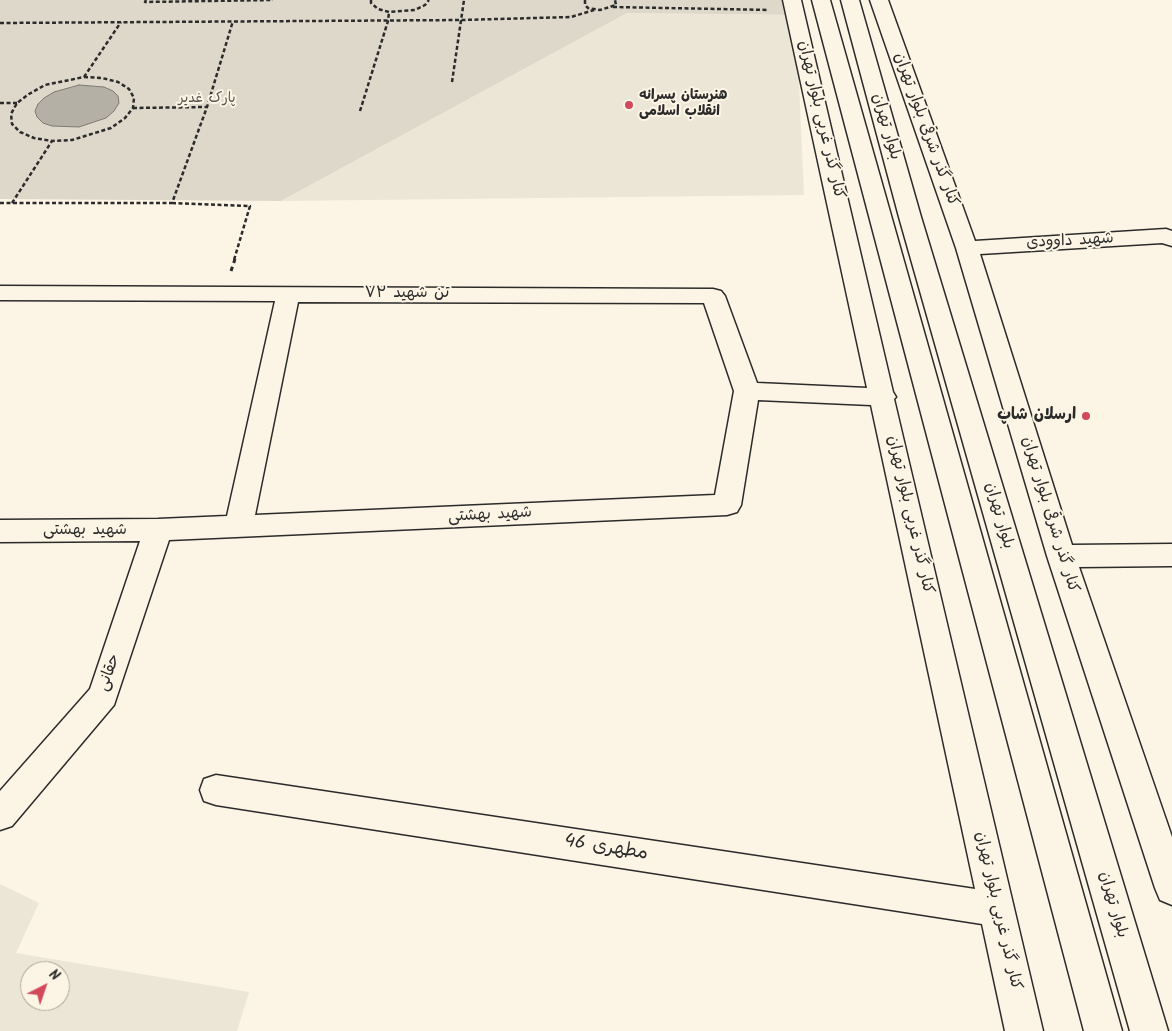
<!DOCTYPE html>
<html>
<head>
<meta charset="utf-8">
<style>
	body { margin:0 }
	#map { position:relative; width:1172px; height:1031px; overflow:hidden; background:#fcf5e5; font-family:Kalam,sans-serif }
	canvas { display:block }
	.north { position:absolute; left:20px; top:961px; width:50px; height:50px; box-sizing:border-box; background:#fcf5e5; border:1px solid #a8a49b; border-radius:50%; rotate:41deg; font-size:14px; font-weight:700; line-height:20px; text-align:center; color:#2b2b2b }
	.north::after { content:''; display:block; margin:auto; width:18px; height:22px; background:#d1495b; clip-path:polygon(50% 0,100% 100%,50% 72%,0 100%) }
</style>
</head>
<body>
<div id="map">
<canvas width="1172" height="1031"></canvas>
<div class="north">N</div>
</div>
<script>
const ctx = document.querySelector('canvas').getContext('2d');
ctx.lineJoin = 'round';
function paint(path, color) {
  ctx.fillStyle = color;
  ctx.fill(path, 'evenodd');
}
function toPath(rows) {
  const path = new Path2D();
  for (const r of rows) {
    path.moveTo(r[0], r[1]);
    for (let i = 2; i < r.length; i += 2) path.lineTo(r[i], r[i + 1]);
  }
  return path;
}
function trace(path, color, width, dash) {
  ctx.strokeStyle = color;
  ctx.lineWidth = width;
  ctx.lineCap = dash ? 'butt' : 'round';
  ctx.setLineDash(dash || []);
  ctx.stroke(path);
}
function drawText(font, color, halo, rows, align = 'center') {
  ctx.font = font + ' Kalam,"Playpen Sans Arabic",sans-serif';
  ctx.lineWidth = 4;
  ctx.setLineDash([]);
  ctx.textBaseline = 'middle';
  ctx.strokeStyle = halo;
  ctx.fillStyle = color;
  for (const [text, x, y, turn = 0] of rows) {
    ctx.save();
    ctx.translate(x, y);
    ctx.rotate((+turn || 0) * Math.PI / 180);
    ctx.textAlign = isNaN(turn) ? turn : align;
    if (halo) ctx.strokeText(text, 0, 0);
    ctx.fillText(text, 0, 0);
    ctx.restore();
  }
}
paint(toPath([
	[627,13,796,15,804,195,281,201],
	[0,884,39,903,16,953,249,992,237,1031,0,1031],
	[30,971,60,971,60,1001,30,1001]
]), '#ece6d7');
paint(toPath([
	[0,0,791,0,796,15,627,13,281,201,0,199]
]), '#ded8ca');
const water = toPath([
	[79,85,104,87,113,91,118,96,119,103,114,111,106,118,79,127,52,126,43,123,37,117,35,111,38,104,44,98,54,92,79,85]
]);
paint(water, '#b4b0a5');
trace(water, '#7d7b74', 1);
const minor = toPath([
	[783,0,801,0,893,392,896,397,894,399,1043,1031,1005,1031,982,924,216,805,204,801,200,790,204,779,216,775,975,889,871,405,758,400,741,505,737,512,727,515,169,540,114,705,12,826,0,830,0,791,90,689,140,541,0,542,0,520,158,519,227,516,275,301,0,300,0,286,713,289,721,291,725,296,757,383,867,388,783,0],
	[298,302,704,303,734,391,715,495,255,515,298,302],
	[870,0,888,0,975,241,1166,229,1172,231,1172,246,1162,243,980,254,1072,545,1172,544,1172,566,1079,567,1172,837,1172,905,1160,900,1155,888,1047,556,956,248,870,0]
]);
const secondary = toPath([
	[812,0,830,0,1122,1031,1084,1031,812,0],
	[841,0,859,0,921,217,1168,1031,1130,1031,899,217,841,0]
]);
trace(minor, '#2b2b2b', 3);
trace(secondary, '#2b2b2b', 3);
trace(toPath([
	[146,0,145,2,273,0],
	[371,0,371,3,378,9,389,12,415,10,425,5,429,0],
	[585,0,585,5,588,8,600,10,616,5,615,0],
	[613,7,769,10],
	[0,23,462,20,571,17,594,10],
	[84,77,121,22],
	[84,77,102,78,118,82,129,89,134,98,133,108,125,118,111,128,72,140,52,141,34,138,20,132,12,124,11,114,17,103,29,94,45,85,84,77],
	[452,82,464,0],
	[0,103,17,103],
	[133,108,207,107],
	[360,111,388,21,389,12],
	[0,203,172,203,207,107,233,21],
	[12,203,52,141],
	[172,203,250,206,234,260]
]), '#2b2b2b', 2.5, [4, 2.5]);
trace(toPath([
	[231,271,235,259]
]), '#2b2b2b', 3, [4.5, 4]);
paint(minor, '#fcf5e5');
paint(secondary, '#fcf5e5');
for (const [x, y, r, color] of [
	[629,105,5,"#d1495b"],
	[1086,416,5,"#d1495b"]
]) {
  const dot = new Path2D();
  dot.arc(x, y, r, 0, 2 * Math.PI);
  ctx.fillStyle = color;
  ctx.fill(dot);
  trace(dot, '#fcf5e5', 2);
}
drawText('bold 14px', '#2b2b2b', '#fcf5e5', [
	["هنرستان پسرانه",639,97],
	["انقلاب اسلامی",639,113]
], 'left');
drawText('14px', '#585653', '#fcf5e5', [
	["پارک غدیر",207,100]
]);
drawText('16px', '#2b2b2b', '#fcf5e5', [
	["کنار گذر غربی بلوار تهران",820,120,77],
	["بلوار تهران",885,127,74],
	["کنار گذر شرقی بلوار تهران",925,130,70],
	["شهید داوودی",1070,242,-3],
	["۷۲ تن شهید",407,294],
	["کنار گذر غربی بلوار تهران",909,515,77],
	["کنار گذر شرقی بلوار تهران",1049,515,73],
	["شهید بهشتی",490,516,-3],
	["بلوار تهران",998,516,74],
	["شهید بهشتی",85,531],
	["حقانی",110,673,-70],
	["بلوار تهران",1112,905,74],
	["کنار گذر غربی بلوار تهران",997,911,77]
]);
drawText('bold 16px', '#2b2b2b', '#fcf5e5', [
	["ارسلان شاپ",1076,416]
], 'right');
drawText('19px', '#2b2b2b', '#fcf5e5', [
	["مطهری 46",606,849,9]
]);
</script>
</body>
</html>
